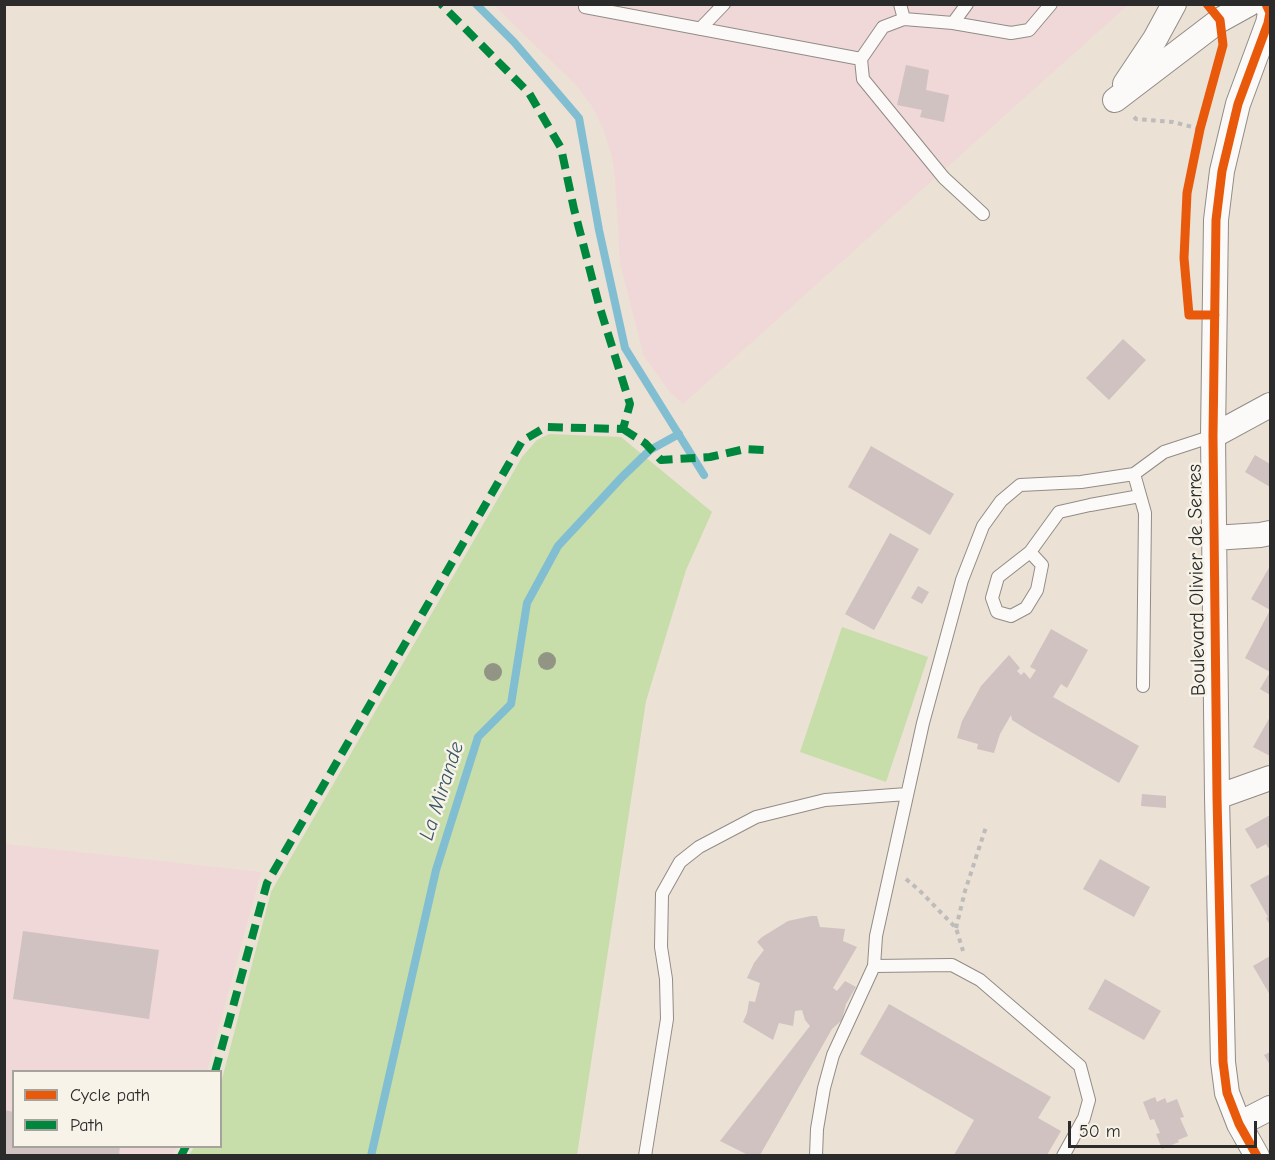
<!DOCTYPE html>
<html>
<head>
<meta charset="utf-8">
<style>
	body { margin:0 }
	#map { position:relative; width:1275px; height:1160px; overflow:hidden; background:#ebe1d5; font-family:"Comic Neue",sans-serif }
	canvas { display:block }
	.frame { position:absolute; inset:0; border:6px solid #2b2b2b; pointer-events:none }
	.legend { position:absolute; left:12px; top:1070px; width:210px; height:78px; box-sizing:border-box; background:#f7f3e8; border:2px solid #a5a39c; margin:0; padding:8px 10px; list-style:none; font-size:18px; color:#2b2b2b }
	.legend li { display:flex; align-items:center; gap:12px; height:30px }
	.legend b { width:30px; border:2px solid #a5a39c }
	.scale { position:absolute; left:1068px; top:1121px; width:189px; height:27px; box-sizing:border-box; border:3px solid #2b2b2b; border-top:0; padding-left:8px; font-size:18px; line-height:21px; white-space:nowrap; color:#2b2b2b; -webkit-text-stroke:4px #f7f3e8; paint-order:stroke }
</style>
</head>
<body>
<div id="map">
<canvas width="1275" height="1160"></canvas>
<div class="frame"></div>
<ul class="legend">
<li><b style="height:8px;background:#e8590c"></b>Cycle path</li>
<li><b style="height:8px;background:#00873e"></b>Path</li>
</ul>
<div class="scale">50 m</div>
</div>
<script>
const ctx = document.querySelector('canvas').getContext('2d');
ctx.lineJoin = 'round';
function paint(path, color) {
  ctx.fillStyle = color;
  ctx.fill(path, 'evenodd');
}
function toPath(rows) {
  const path = new Path2D();
  for (const r of rows) {
    path.moveTo(r[0], r[1]);
    for (let i = 2; i < r.length; i += 2) path.lineTo(r[i], r[i + 1]);
  }
  return path;
}
function trace(path, color, width, dash) {
  ctx.strokeStyle = color;
  ctx.lineWidth = width;
  ctx.lineCap = dash ? 'butt' : 'round';
  ctx.setLineDash(dash || []);
  ctx.stroke(path);
}
function drawText(font, color, halo, rows, align = 'center') {
  ctx.font = font + ' "Comic Neue",sans-serif';
  ctx.lineWidth = 5;
  ctx.setLineDash([]);
  ctx.textBaseline = 'middle';
  ctx.strokeStyle = halo;
  ctx.fillStyle = color;
  for (const [text, x, y, turn = 0] of rows) {
    ctx.save();
    ctx.translate(x, y);
    ctx.rotate((+turn || 0) * Math.PI / 180);
    ctx.textAlign = isNaN(turn) ? turn : align;
    if (halo) ctx.strokeText(text, 0, 0);
    ctx.fillText(text, 0, 0);
    ctx.restore();
  }
}
paint(toPath([
	[494,5,1128,5,683,404,670,392,644,356,620,263,615,177,612,157,604,131,592,106,576,85],
	[5,844,261,872,207,1071,14,1072,14,1146,177,1147,172,1155,5,1156]
]), '#f0d7d8');
paint(toPath([
	[549,434,621,437,712,512,686,570,646,701,577,1155,189,1155,194,1147,220,1146,221,1083,271,892,522,457,537,440],
	[842,627,928,657,886,782,800,752]
]), '#c7ddaa');
trace(toPath([
	[476,4,514,42,579,118,599,230,625,348,704,475],
	[371,1156,436,870,478,737,511,704,527,603,558,546,622,477,650,450,679,434]
]), '#81bed2', 8);
paint(toPath([
	[906,65,929,70,926,90,949,95,944,122,920,117,922,110,897,105],
	[1123,339,1146,360,1109,400,1086,378],
	[871,446,954,494,930,535,848,487],
	[1255,455,1270,464,1270,487,1245,472],
	[890,533,919,549,874,630,845,614],
	[1270,566,1270,695,1260,689,1270,672,1245,658,1270,610,1251,599],
	[918,586,929,592,922,604,911,598],
	[1051,629,1088,650,1067,688,1061,684,1053,697,1139,746,1119,783,1031,732,1012,720,1011,715,1000,734,994,753,977,749,978,744,957,738,962,721,981,686,1009,655,1020,668,1017,671,1021,675,1024,672,1030,679,1036,670,1030,667],
	[1270,717,1270,756,1253,747],
	[1142,794,1166,796,1166,808,1141,806],
	[1270,815,1270,846,1268,848,1266,844,1257,849,1245,829],
	[1100,859,1150,887,1134,917,1083,889],
	[1270,874,1270,925,1266,918,1268,917,1250,885],
	[811,916,817,916,820,927,845,929,843,941,857,947,833,988,837,991,845,981,856,987,846,1004,842,1020,832,1029,760,1155,745,1155,746,1154,720,1141,810,1026,805,1020,802,1010,795,1011,793,1026,779,1023,773,1040,743,1022,747,1013,749,1001,755,1002,760,983,747,978,754,963,764,950,757,942,762,937,788,921],
	[23,931,159,950,149,1019,13,999],
	[1270,956,1270,995,1253,966],
	[1105,979,1161,1011,1144,1040,1088,1009],
	[889,1004,1051,1097,1038,1118,1061,1131,1047,1155,954,1155,974,1120,860,1054],
	[1270,1052,1270,1065,1264,1055],
	[1155,1097,1157,1102,1165,1098,1167,1103,1177,1099,1184,1117,1180,1118,1188,1136,1178,1140,1179,1142,1162,1149,1156,1134,1160,1133,1154,1119,1150,1120,1143,1102],
	[4,1110,14,1112,14,1146,120,1146,119,1155,4,1155]
]), '#d0c2c1');
const lane = toPath([
	[900,4,904,19],
	[585,7,861,59],
	[953,23,967,4],
	[700,29,724,4],
	[983,214,944,178,863,79,861,59,883,27,904,19,953,23,1011,33,1029,30,1051,4],
	[1134,474,1145,513,1143,686],
	[1030,552,1042,565,1037,590,1026,608,1011,616,997,612,992,598,998,577,1030,552,1059,512,1090,505,1140,496],
	[874,966,952,965,980,980,1080,1066,1089,1100,1084,1118,1063,1156],
	[645,1156,667,1019,666,979,661,947,662,894,680,862,699,847,756,817,825,800,907,794],
	[816,1156,817,1129,824,1088,833,1055,874,966,876,936,923,723,962,580,983,526,1001,501,1020,485,1081,482,1134,474,1164,452,1213,436]
]);
const street = toPath([
	[1125,84,1155,39,1174,4],
	[1115,100,1220,20,1249,4],
	[1213,436,1270,405],
	[1214,538,1260,535,1270,533],
	[1217,797,1270,778],
	[1239,1124,1270,1108],
	[1257,1156,1239,1124,1227,1093,1223,1062,1217,797,1213,436,1216,220,1222,171,1238,104,1268,23,1270,13,1266,4]
]);
trace(lane, '#918c86', 14);
trace(street, '#918c86', 26);
trace(toPath([
	[1134,117,1136,119,1173,122,1200,129],
	[906,879,919,890,956,928,963,951],
	[956,928,965,891,986,827]
]), '#bdbcba', 4, [4.5, 4.5]);
trace(lane, '#fcfaf9', 12);
trace(street, '#fcfaf9', 24);
trace(toPath([
	[623,429,645,443,661,460,710,457,745,449,766,450],
	[215,1072,267,883,522,441,546,427,623,429,630,404,599,305,574,209,561,148,529,93,441,4],
	[181,1156,186,1146]
]), '#00873e', 8, [15, 8]);
trace(toPath([
	[1207,4,1220,20,1223,45,1200,129,1187,193,1184,258,1189,315,1215,315],
	[1257,1156,1239,1124,1227,1093,1223,1062,1217,797,1213,436,1216,220,1222,171,1238,104,1268,23,1270,13,1266,4]
]), '#e8590c', 9);
ctx.fillStyle = '#939584';
for (const [x, y] of [
	[547,661],
	[493,672]
]) {
  ctx.beginPath();
  ctx.arc(x, y, 9, 0, 2 * Math.PI);
  ctx.fill();
}
drawText('20px', '#2b2b2b', '#f7f3e8', [
	["Boulevard Olivier de Serres",1197,580,-91]
]);
drawText('italic 21px', '#395965', '#f7f3e8', [
	["La Mirande",442,791,-72]
]);
</script>
</body>
</html>
